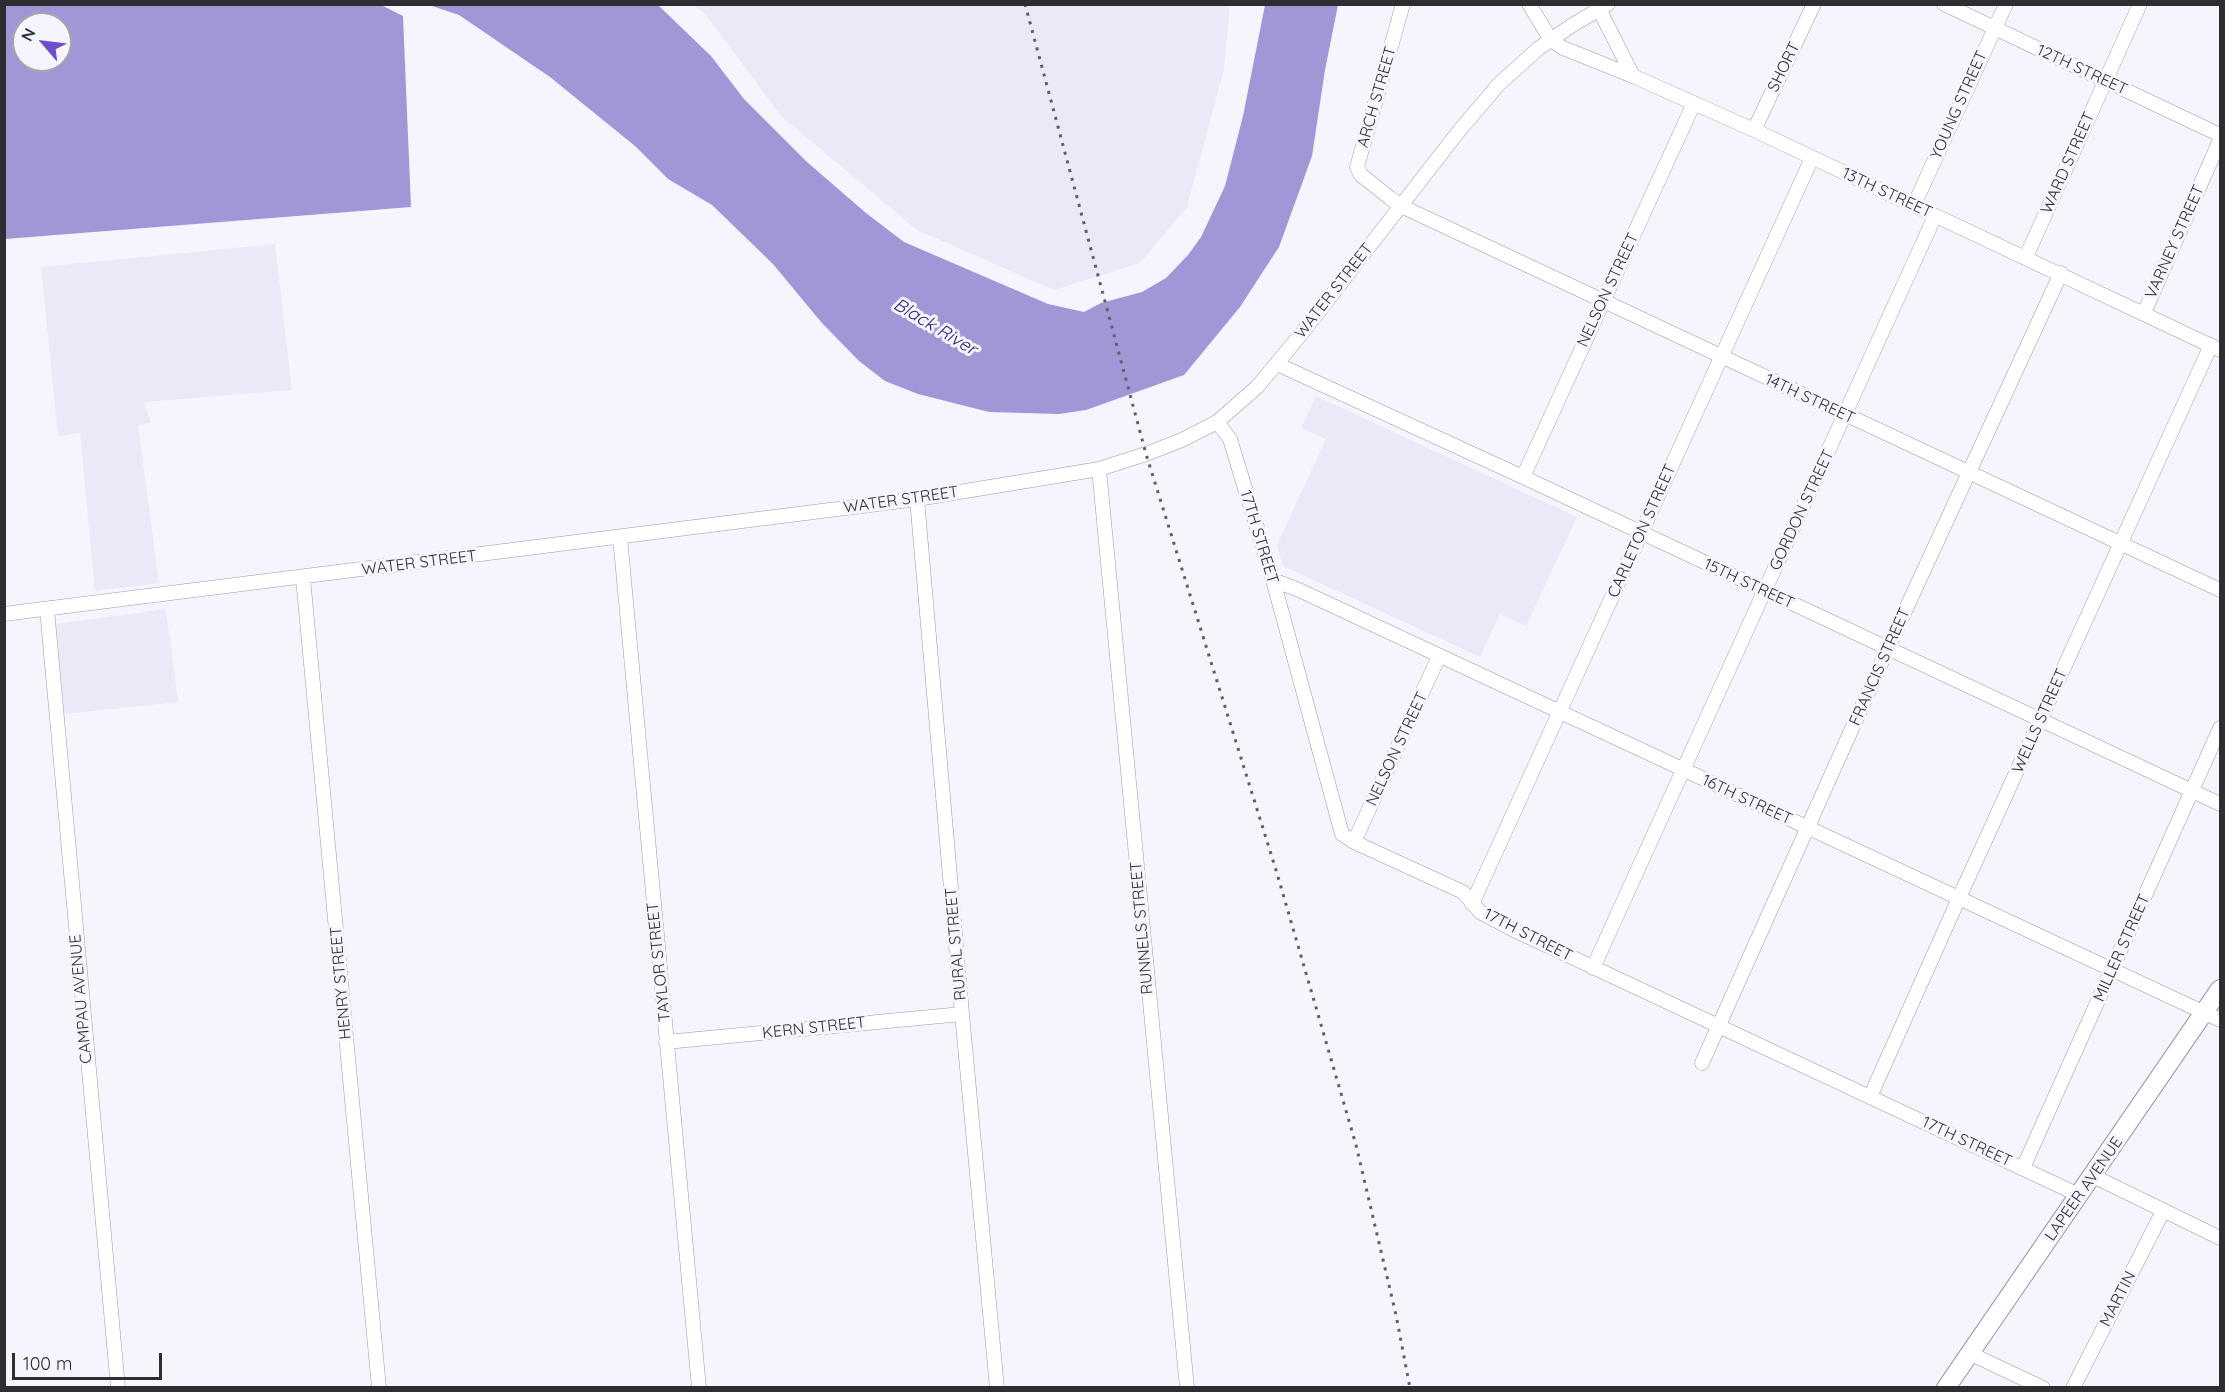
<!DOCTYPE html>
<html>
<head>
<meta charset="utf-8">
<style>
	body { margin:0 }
	#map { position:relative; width:2225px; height:1392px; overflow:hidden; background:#f5f5fe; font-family:Quicksand,sans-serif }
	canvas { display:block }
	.frame { position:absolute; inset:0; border:6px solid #2e2e32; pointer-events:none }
	.north { position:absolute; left:12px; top:12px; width:60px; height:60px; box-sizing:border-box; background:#f5f5fe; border:2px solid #a5a5ac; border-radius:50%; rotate:298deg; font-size:16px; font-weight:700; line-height:24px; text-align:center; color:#2e2e32 }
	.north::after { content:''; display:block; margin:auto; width:21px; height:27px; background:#6f4fc9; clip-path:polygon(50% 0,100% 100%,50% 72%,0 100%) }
	.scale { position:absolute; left:12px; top:1353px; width:150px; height:27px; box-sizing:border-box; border:3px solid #2e2e32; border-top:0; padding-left:8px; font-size:18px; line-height:21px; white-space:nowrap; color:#2e2e32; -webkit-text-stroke:4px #f5f5fe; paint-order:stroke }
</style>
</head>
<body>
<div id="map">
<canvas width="2225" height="1392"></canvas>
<div class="frame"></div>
<div class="north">N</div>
<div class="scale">100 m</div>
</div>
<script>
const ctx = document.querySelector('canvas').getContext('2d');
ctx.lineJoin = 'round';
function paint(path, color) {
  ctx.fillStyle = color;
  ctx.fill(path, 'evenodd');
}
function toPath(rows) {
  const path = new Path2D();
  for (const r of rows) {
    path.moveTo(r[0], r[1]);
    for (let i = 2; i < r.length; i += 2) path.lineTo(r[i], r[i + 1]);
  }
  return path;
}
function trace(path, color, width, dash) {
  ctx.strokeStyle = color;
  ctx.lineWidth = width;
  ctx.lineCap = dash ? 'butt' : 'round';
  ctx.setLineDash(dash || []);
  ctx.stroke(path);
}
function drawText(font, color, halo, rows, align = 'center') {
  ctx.font = font + ' Quicksand,sans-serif';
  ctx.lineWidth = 6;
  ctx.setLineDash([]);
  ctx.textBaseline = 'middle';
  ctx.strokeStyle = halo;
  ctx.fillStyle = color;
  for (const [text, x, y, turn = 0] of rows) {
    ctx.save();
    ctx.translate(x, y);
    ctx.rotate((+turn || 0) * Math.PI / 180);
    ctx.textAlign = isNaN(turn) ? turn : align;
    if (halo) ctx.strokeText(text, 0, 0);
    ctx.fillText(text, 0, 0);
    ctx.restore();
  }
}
paint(toPath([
	[694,5,1230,5,1224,69,1187,207,1140,263,1054,290,917,230,781,116,706,15],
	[275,244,292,390,144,402,151,423,138,425,159,583,95,591,80,433,58,436,41,267],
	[1316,396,1577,517,1526,626,1500,614,1480,657,1283,566,1277,545,1326,439,1301,428],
	[166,609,178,702,64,714,56,624]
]), '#eae9f8');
paint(toPath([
	[381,5,403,16,411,207,5,239,5,5],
	[24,24,60,24,60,60,24,60],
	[429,5,658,5,711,56,744,99,807,162,866,213,904,242,1048,304,1084,312,1101,303,1142,292,1166,278,1188,255,1201,237,1225,186,1243,116,1265,5,1338,5,1325,70,1312,156,1279,247,1240,307,1184,375,1086,410,1059,414,989,412,918,394,885,381,859,361,821,322,773,264,712,205,668,179,635,146,550,77,459,15]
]), '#a197d7');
const minor = toPath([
	[1403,4,1357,167,1361,175,1390,198,1401,206,2220,590],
	[1529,4,1551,40,1563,48,1633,76,1754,130,2220,350],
	[1944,4,2220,135],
	[1599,9,1633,76],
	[1754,130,1814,4],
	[1914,205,2006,4],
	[2026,257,2140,4],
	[2144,313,2220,140],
	[1277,364,1523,477,2220,804],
	[1217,422,1230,439,1273,580,1342,834,1354,842,1463,892,1480,912,1518,932,2079,1195],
	[1099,469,1187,1388],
	[1523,477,1694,103],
	[917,499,962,1014,997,1388],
	[620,537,699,1388],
	[303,578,379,1388],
	[1273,580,1299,590,2220,1020],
	[47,609,118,1388],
	[4,614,917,499,1099,469,1146,454,1182,440,1217,422,1257,387,1302,333,1459,131,1499,84,1539,48,1571,26,1608,4],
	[1354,842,1439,656],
	[1472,904,1812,158],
	[1593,968,1935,216],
	[666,1042,962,1014],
	[1702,1063,1893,637,2061,273],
	[1870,1097,1959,898,2211,345],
	[2023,1168,2220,728],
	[2093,1176,2220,1238],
	[1969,1353,2043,1388],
	[2073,1388,2163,1211]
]);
const major = toPath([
	[1946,1388,2220,989]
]);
trace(minor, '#9b99a4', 15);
trace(major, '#9b99a4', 20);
trace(minor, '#fff', 14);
trace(major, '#fff', 18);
trace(toPath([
	[1025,4,1146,454,1276,870,1356,1145,1396,1315,1410,1388]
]), '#5f5f64', 3, [3, 6]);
drawText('16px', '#2e2e32', '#f5f5fe', [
	["SHORT",1784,67,-64],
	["12TH STREET",2082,70,25],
	["ARCH STREET",1377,97,-74],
	["YOUNG STREET",1959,105,-66],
	["WARD STREET",2068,163,-66],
	["13TH STREET",1887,193,25],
	["VARNEY STREET",2175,242,-66],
	["NELSON STREET",1608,290,-65],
	["WATER STREET",1334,291,-52],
	["14TH STREET",1810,399,25],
	["WATER STREET",901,500,-8],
	["GORDON STREET",1802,510,-65],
	["CARLETON STREET",1642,531,-66],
	["17TH STREET",1259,537,73],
	["WATER STREET",419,563,-7],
	["15TH STREET",1749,584,25],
	["FRANCIS STREET",1880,667,-66],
	["WELLS STREET",2040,721,-66],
	["NELSON STREET",1397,749,-65],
	["16TH STREET",1747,800,25],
	["RUNNELS STREET",1142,928,-95],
	["17TH STREET",1528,935,27],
	["RURAL STREET",956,944,-95],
	["MILLER STREET",2122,948,-66],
	["TAYLOR STREET",659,962,-96],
	["HENRY STREET",341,983,-95],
	["CAMPAU AVENUE",81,999,-95],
	["KERN STREET",814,1028,-6],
	["17TH STREET",1967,1142,25],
	["LAPEER AVENUE",2084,1189,-55],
	["MARTIN",2118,1299,-63]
]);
drawText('italic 18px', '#35206b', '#f5f5fe', [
	["Black River",935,327,31]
]);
</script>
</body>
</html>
